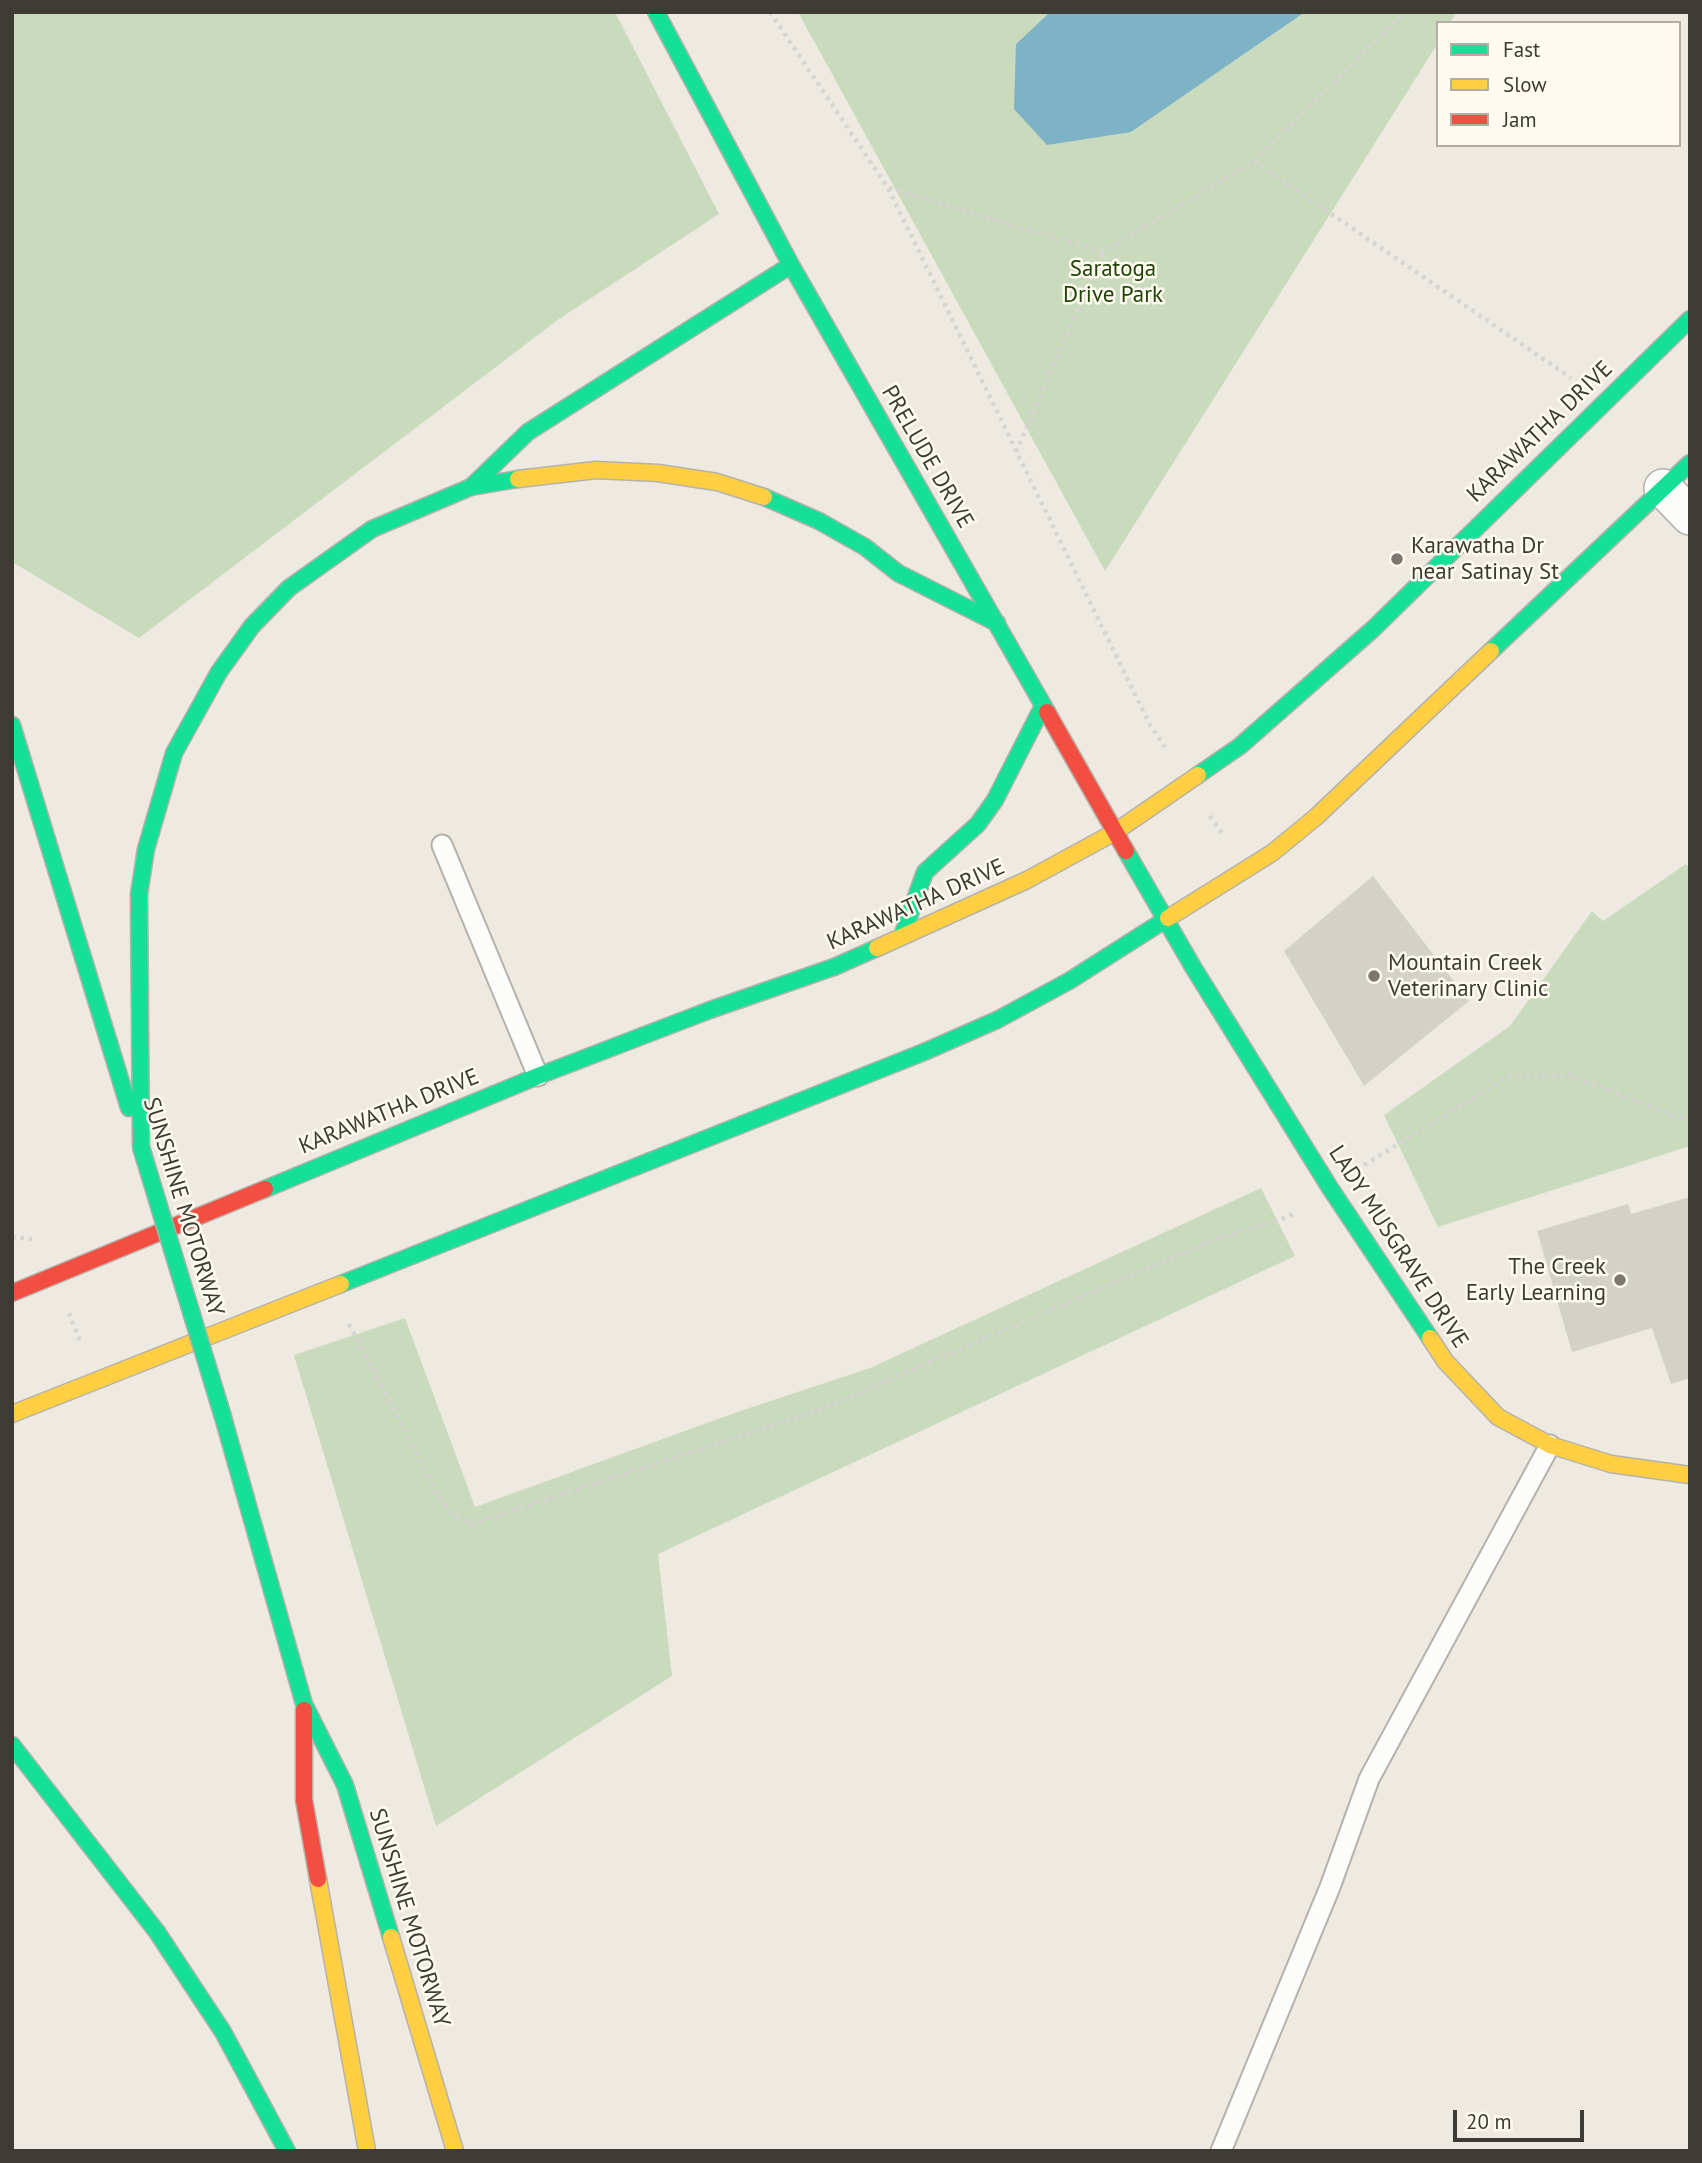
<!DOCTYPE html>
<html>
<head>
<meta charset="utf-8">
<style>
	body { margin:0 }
	#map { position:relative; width:1702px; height:2163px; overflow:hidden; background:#eeeae1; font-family:"PT Sans",sans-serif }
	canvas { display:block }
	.frame { position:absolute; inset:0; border:14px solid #3e3b34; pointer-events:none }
	.legend { position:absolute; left:1436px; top:21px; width:245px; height:126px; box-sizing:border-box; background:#fffbf0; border:2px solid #b2aea5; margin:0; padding:9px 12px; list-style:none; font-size:21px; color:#3e3b34 }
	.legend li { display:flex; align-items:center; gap:14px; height:35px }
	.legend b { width:35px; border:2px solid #b2aea5 }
	.scale { position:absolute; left:1453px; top:2110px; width:131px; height:32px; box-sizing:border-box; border:4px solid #3e3b34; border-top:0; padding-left:9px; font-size:21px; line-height:24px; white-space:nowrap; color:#3e3b34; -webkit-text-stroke:5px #fffbf0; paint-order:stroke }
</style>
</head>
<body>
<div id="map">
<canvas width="1702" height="2163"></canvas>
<div class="frame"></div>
<ul class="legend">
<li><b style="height:9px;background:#16e098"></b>Fast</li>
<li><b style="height:9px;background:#ffcf43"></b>Slow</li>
<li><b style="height:9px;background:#f24e42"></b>Jam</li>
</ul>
<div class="scale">20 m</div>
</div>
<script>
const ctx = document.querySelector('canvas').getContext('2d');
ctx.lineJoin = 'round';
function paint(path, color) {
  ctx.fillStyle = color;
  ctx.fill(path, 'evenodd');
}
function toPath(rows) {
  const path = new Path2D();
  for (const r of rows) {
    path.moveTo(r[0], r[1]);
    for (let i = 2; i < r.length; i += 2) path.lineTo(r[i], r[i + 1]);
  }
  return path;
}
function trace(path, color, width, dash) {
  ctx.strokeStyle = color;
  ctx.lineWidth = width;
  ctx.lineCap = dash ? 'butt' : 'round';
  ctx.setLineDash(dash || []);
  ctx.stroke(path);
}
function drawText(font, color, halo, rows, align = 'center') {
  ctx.font = font + ' "PT Sans",sans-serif';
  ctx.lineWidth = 5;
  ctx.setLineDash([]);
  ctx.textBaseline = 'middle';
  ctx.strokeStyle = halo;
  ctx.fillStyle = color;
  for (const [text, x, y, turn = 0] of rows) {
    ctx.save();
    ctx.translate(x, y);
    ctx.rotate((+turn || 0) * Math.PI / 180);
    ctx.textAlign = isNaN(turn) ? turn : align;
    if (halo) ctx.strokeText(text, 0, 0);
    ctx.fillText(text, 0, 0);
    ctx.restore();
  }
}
paint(toPath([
	[12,12,615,12,719,214,559,319,139,638,12,562],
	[798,12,1050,12,1016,44,1131,132,1305,12,1457,12,1450,23,1438,23,1438,43,1105,571],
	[1686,864,1690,868,1690,1146,1438,1227,1384,1115,1510,1026,1592,911,1603,921],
	[1261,1188,1295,1256,658,1554,672,1676,436,1826,294,1355,405,1318,475,1507,740,1411,870,1368]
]), '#cadabc');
paint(toPath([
	[1050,12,1305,12,1131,132,1047,145,1014,109,1016,44]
]), '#7db3c4');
paint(toPath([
	[1373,876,1469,1001,1364,1086,1284,951],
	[1690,1197,1690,1378,1671,1384,1652,1328,1572,1352,1537,1231,1628,1204,1631,1214]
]), '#d4d1c9');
const lane = toPath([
	[442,845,538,1076],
	[1221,2151,1330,1887,1369,1779,1550,1445]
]);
const street = toPath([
	[1663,488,1690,516]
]);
const fast = toPath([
	[656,12,791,265,1047,712],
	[471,487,528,432,791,265],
	[764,497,819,521,865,547,898,573,997,623],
	[1491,651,1690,463],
	[12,725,129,1108],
	[1198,775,1240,746,1373,629,1690,319],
	[1126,851,1193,967,1330,1188,1430,1338],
	[902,936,925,872,978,824,995,800,1043,706],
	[141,1147,139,894,146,849,174,753,219,672,252,626,289,588,372,529,471,487,518,479],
	[265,1189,538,1076,710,1010,834,967,877,948],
	[341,1284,924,1052,997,1020,1069,981,1168,918],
	[223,1417,304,1704,345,1785,391,1937],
	[12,1745,157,1932,223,2032,287,2151]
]);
const slow = toPath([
	[518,479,596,470,658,473,717,482,764,497],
	[1168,918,1272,853,1316,817,1491,651],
	[877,948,1027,880,1115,832,1198,775],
	[1430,1338,1445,1361,1498,1417,1550,1445,1611,1464,1690,1475],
	[12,1414,341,1284],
	[318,1879,367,2151],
	[391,1937,455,2151]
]);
const jam = toPath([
	[1047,712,1126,851],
	[12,1293,265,1189],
	[304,1710,304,1800,318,1879]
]);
trace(lane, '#b5b2ab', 23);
trace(street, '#b5b2ab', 40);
trace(fast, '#b5b2ab', 19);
trace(slow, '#b5b2ab', 19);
trace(jam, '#b5b2ab', 19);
trace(toPath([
	[770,12,888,188,1150,725,1165,747],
	[1254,161,1571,378],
	[889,188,1103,252,1254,161,1405,12],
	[1016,452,1103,252],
	[1210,816,1223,835],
	[1364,1165,1509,1076,1571,1075,1684,1120,1690,1119],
	[12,1237,32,1239],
	[69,1313,81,1344],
	[349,1324,439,1496,453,1515,472,1524,817,1411,1211,1241,1288,1217,1296,1211]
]), '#d6d5d2', 4.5, [3.5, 5]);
trace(lane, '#fcfcfa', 19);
trace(street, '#fcfcfa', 37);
trace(fast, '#16e098', 16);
trace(slow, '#ffcf43', 16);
trace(jam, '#f24e42', 16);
const fastBridge = toPath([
	[141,1147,223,1417]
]);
trace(fastBridge, '#a0b4ab', 19, []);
trace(fastBridge, '#16e098', 16);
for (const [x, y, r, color] of [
	[1397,559,7,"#7c7871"],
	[1374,976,7,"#7c7871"],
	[1620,1280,7,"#7c7871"]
]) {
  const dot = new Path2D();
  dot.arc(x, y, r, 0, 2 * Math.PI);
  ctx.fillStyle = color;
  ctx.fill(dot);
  trace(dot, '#fffbf0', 2.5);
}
drawText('23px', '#1f4308', '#fffbf0', [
	["Saratoga",1113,269],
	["Drive Park",1113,295]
]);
drawText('23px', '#3e3b34', '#fffbf0', [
	["KARAWATHA DRIVE",1540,432,-44],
	["PRELUDE DRIVE",927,457,60],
	["KARAWATHA DRIVE",916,905,-24],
	["KARAWATHA DRIVE",389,1112,-22],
	["SUNSHINE MOTORWAY",183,1207,73],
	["LADY MUSGRAVE DRIVE",1398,1247,57],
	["SUNSHINE MOTORWAY",409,1918,73]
]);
drawText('23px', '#3e3b34', '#fffbf0', [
	["Karawatha Dr",1411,546],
	["near Satinay St",1411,572],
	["Mountain Creek",1388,963],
	["Veterinary Clinic",1388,989],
	["The Creek",1606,1267,"right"],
	["Early Learning",1606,1293,"right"]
], 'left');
</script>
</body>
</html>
